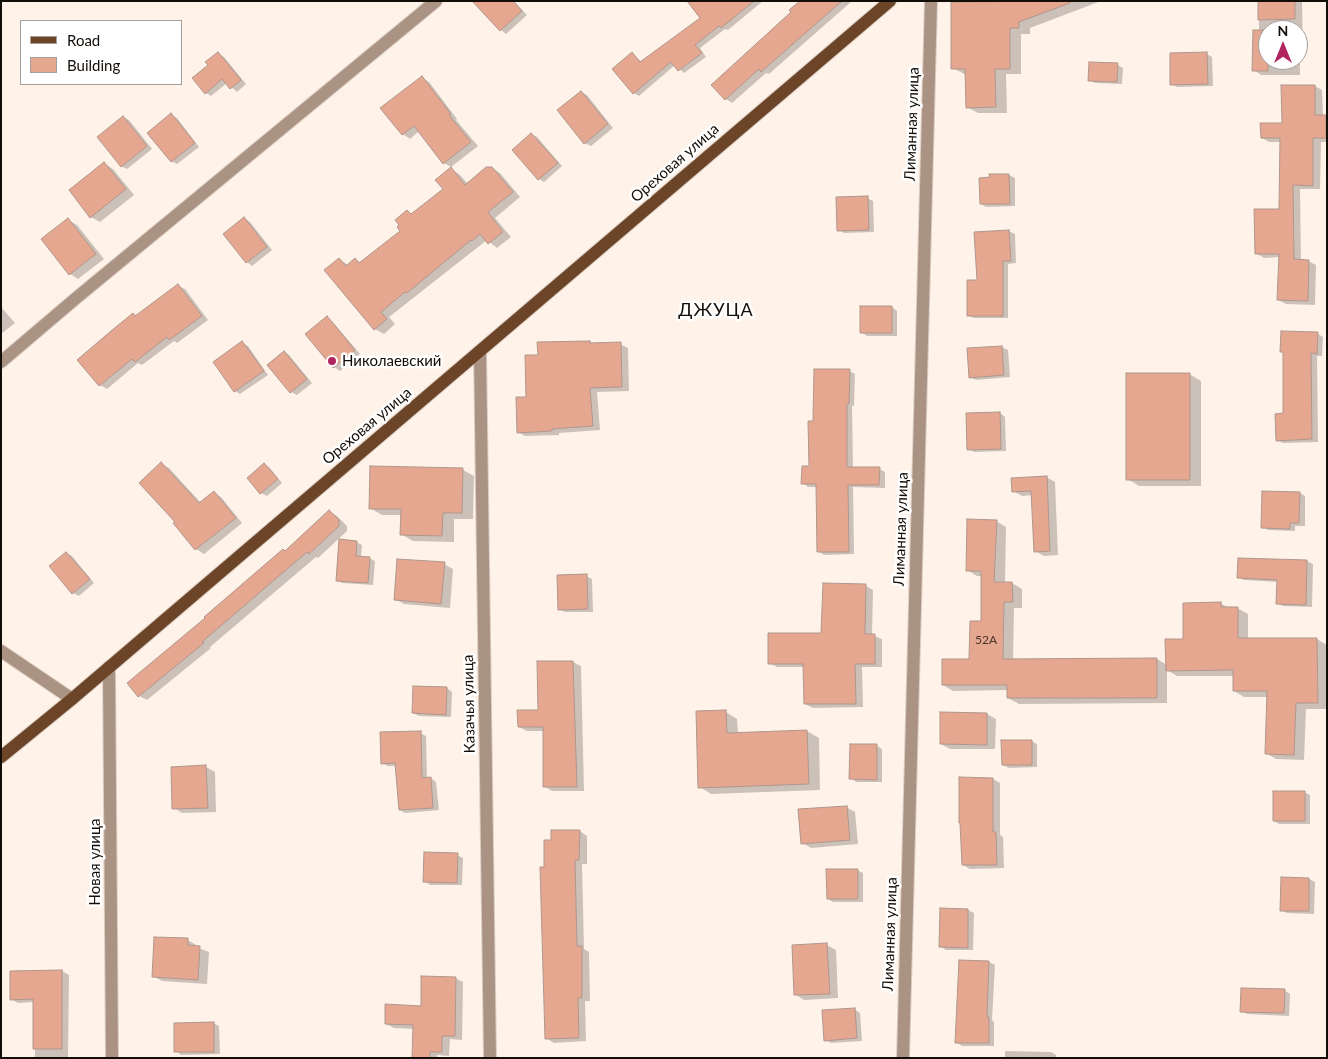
<!DOCTYPE html>
<html>
<head>
<meta charset="utf-8">
<style>
	body { margin:0 }
	#map { position:relative; width:1328px; height:1059px; overflow:hidden; background:#fff2e8; font-family:Lato,sans-serif }
	canvas { display:block }
	.frame { position:absolute; inset:0; border:2px solid #130d07; pointer-events:none }
	.legend { position:absolute; left:20px; top:20px; width:162px; height:65px; box-sizing:border-box; background:#fff; border:1px solid #a19e9c; margin:0; padding:6px 9px; list-style:none; font-size:15px; color:#130d07 }
	.legend li { display:flex; align-items:center; gap:10px; height:25px }
	.legend b { width:25px; border:1px solid #a19e9c }
	.north { position:absolute; left:1258px; top:20px; width:50px; height:50px; box-sizing:border-box; background:#fff; border:1px solid #a19e9c; border-radius:50%; rotate:0deg; font-size:14px; font-weight:700; line-height:20px; text-align:center; color:#130d07 }
	.north::after { content:''; display:block; margin:auto; width:18px; height:22px; background:#b12460; clip-path:polygon(50% 0,100% 100%,50% 72%,0 100%) }
</style>
</head>
<body>
<div id="map">
<canvas width="1328" height="1059"></canvas>
<div class="frame"></div>
<ul class="legend">
<li><b style="height:6px;background:#6c4427"></b>Road</li>
<li><b style="height:14px;background:#e6a790"></b>Building</li>
</ul>
<div class="north">N</div>
</div>
<script>
const ctx = document.querySelector('canvas').getContext('2d');
ctx.lineJoin = 'round';
function paint(path, color) {
  ctx.fillStyle = color;
  ctx.fill(path, 'evenodd');
}
function toPath(rows) {
  const path = new Path2D();
  for (const r of rows) {
    path.moveTo(r[0], r[1]);
    for (let i = 2; i < r.length; i += 2) path.lineTo(r[i], r[i + 1]);
  }
  return path;
}
function trace(path, color, width, dash) {
  ctx.strokeStyle = color;
  ctx.lineWidth = width;
  ctx.lineCap = dash ? 'butt' : 'round';
  ctx.setLineDash(dash || []);
  ctx.stroke(path);
}
function drawText(font, color, halo, rows, align = 'center') {
  ctx.font = font + ' Lato,sans-serif';
  ctx.lineWidth = 5;
  ctx.setLineDash([]);
  ctx.textBaseline = 'middle';
  ctx.strokeStyle = halo;
  ctx.fillStyle = color;
  for (const [text, x, y, turn = 0] of rows) {
    ctx.save();
    ctx.translate(x, y);
    ctx.rotate((+turn || 0) * Math.PI / 180);
    ctx.textAlign = isNaN(turn) ? turn : align;
    if (halo) ctx.strokeText(text, 0, 0);
    ctx.fillText(text, 0, 0);
    ctx.restore();
  }
}
paint(toPath([
	[483,1,514,1,527,15,506,34,501,30],
	[698,1,763,1,728,30,725,29,700,48,706,57,684,73,675,65,639,96,634,93,632,54,642,62,702,18],
	[802,1,852,1,769,74,766,73,732,103,726,99],
	[1026,1,1101,1,1030,28,1030,34,1021,34,1021,74,1006,74,1007,113,978,113,967,107,966,75,953,68],
	[1259,1,1302,1,1303,54,1300,54,1300,75,1261,75,1254,70,1259,31],
	[1268,30,1298,30,1298,60,1268,60],
	[218,54,224,57,246,84,237,92,227,83,211,96,206,93,210,66],
	[1207,54,1212,57,1213,86,1177,87,1172,84],
	[1117,65,1123,68,1122,84,1095,83,1090,80],
	[422,78,429,82,457,119,456,120,478,146,451,167,444,163,419,131,410,139,403,134,382,108],
	[1315,86,1322,90,1323,116,1327,117,1327,142,1321,142,1320,189,1300,189,1301,261,1308,261,1316,265,1315,305,1286,304,1278,300,1280,257,1264,258,1256,253,1280,210,1281,142,1269,142,1262,138,1283,124],
	[581,92,587,95,613,128,591,146,585,143],
	[171,115,177,118,199,147,177,164,171,161],
	[123,117,129,120,152,149,127,169,121,166],
	[531,134,537,137,562,166,544,182,539,179],
	[105,164,113,169,134,195,100,222,91,217],
	[492,168,500,173,520,197,495,218,511,237,497,248,487,240,389,317,395,324,384,334,375,329,326,270,339,259,348,265,355,260,362,263,402,231,408,212,413,215,444,189,451,169,459,174,468,184],
	[991,175,1009,175,1015,178,1015,206,986,207,981,204,991,179],
	[867,198,873,201,874,232,844,233,839,230],
	[245,219,250,222,272,250,252,266,247,262],
	[68,220,77,225,104,259,78,279,70,274],
	[1009,231,1015,234,1016,263,1008,264,1008,318,974,318,968,315,978,281],
	[178,286,185,289,208,320,177,343,174,341,142,365,138,363,107,389,100,385,134,315,136,316],
	[1,307,15,323,1,334],
	[892,307,897,311,897,336,867,336,861,332],
	[327,318,332,321,360,354,340,371,334,367,307,334],
	[1318,334,1323,337,1322,356,1317,356,1318,442,1283,443,1277,440,1284,414,1285,353,1281,351],
	[590,342,593,344,620,344,628,348,629,391,597,392,600,430,559,433,559,435,525,436,518,432,527,398],
	[242,343,248,346,268,375,240,394,235,391],
	[1002,347,1008,350,1010,377,976,380,970,377],
	[284,352,289,355,312,383,297,395,291,392],
	[849,371,855,374,854,406,852,406,853,468,879,469,885,472,885,488,853,487,854,554,824,555,818,551,817,487,808,487,803,483,810,468,814,422],
	[1189,374,1201,381,1201,486,1139,486,1128,479],
	[1000,413,1005,417,1006,451,974,452,969,449],
	[161,464,169,468,201,503,214,493,221,497,242,523,204,554,196,549,175,524,177,522],
	[264,464,270,468,282,483,267,496,261,493],
	[463,470,474,476,473,519,454,519,454,542,413,541,401,534,402,515,382,515,370,508],
	[1046,477,1055,482,1058,555,1044,556,1035,551,1033,495,1022,496,1013,491],
	[1300,493,1305,496,1305,526,1295,526,1295,531,1268,530,1263,527],
	[329,511,337,516,347,526,347,531,318,558,316,557,210,647,211,648,147,700,139,696],
	[996,521,1006,527,1005,583,1012,583,1022,589,1022,608,1014,608,1013,660,1157,659,1167,665,1185,640,1220,603,1229,608,1237,608,1248,614,1248,640,1317,639,1327,645,1327,709,1306,709,1304,760,1276,759,1266,753,1268,697,1244,697,1234,691,1234,676,1177,676,1167,670,1167,703,1019,704,1008,698,1008,690,953,691,943,685,970,660,983,623,982,576,977,576,967,570],
	[356,542,362,545,361,557,369,558,375,561,373,585,342,583,337,580],
	[67,553,72,556,94,583,79,596,73,593],
	[1307,561,1313,564,1312,607,1283,606,1278,603,1278,582,1244,580,1239,577],
	[444,564,453,569,450,608,404,604,395,599],
	[586,576,592,579,593,612,565,612,559,609],
	[866,586,873,590,872,635,882,639,882,667,862,667,863,707,813,708,805,704,805,667,777,667,769,663,823,635],
	[573,662,581,666,584,791,552,791,544,786,544,731,527,731,519,727,539,711],
	[447,688,452,692,451,717,419,716,413,713],
	[726,712,737,719,738,733,807,731,819,738,820,790,711,794,700,787],
	[941,714,987,714,996,719,995,749,950,749,941,744],
	[420,733,426,736,427,779,431,778,436,782,439,810,405,813,400,810,396,766,388,766,382,763],
	[1031,741,1037,744,1037,767,1009,768,1003,765],
	[877,746,882,749,882,782,856,782,851,778],
	[206,767,215,772,216,812,182,813,174,808],
	[993,779,1000,783,1000,835,1003,837,1004,868,970,869,963,865],
	[1304,792,1310,795,1310,824,1279,824,1274,821],
	[846,807,855,812,858,844,811,848,802,843],
	[580,831,587,836,587,864,582,864,584,949,589,952,590,1001,585,1001,586,1041,554,1043,546,1038,545,868,552,841],
	[457,855,463,858,462,885,430,885,425,881],
	[857,870,863,873,863,902,833,902,828,899],
	[1282,879,1309,879,1315,882,1314,914,1287,913,1281,910],
	[941,910,968,910,974,913,973,950,946,950,940,946],
	[188,940,196,945,196,947,209,952,207,984,162,981,153,976],
	[827,945,836,950,838,998,804,1000,796,995,793,946],
	[960,961,989,962,995,965,992,1020,994,1022,994,1046,962,1046,956,1042],
	[62,971,69,975,68,1058,35,1058,34,1002,18,1003,11,999,11,972],
	[455,978,463,982,462,1040,450,1039,449,1056,437,1055,437,1058,413,1058,414,1029,394,1028,386,1024,422,1007],
	[1284,990,1290,994,1289,1016,1247,1014,1241,1011],
	[854,1009,860,1013,862,1041,831,1043,825,1040],
	[213,1023,219,1026,220,1054,181,1055,176,1051],
	[1005,1051,1051,1052,1056,1055,1056,1058,1005,1058]
]), '#0003');
const building = toPath([
	[472,1,513,1,522,11,500,31,472,1],
	[687,1,754,1,721,28,719,26,695,45,702,53,678,71,671,62,633,94,612,69,632,52,640,62,700,18,687,1],
	[800,1,842,1,761,72,759,69,725,100,711,85,791,12,789,10,800,1],
	[1070,1,1070,3,1019,22,1019,28,1010,28,1010,69,995,69,996,107,966,108,965,69,951,69,951,2,1070,1],
	[1258,1,1295,1,1295,19,1258,20,1258,1],
	[1253,30,1268,30,1268,71,1252,71,1253,30],
	[218,52,241,80,230,89,222,79,205,94,192,78,208,65,205,62,218,52],
	[1207,52,1208,84,1170,85,1170,53,1207,52],
	[1089,62,1118,63,1117,82,1088,81,1089,62],
	[422,76,451,114,449,115,471,142,443,164,414,126,402,135,380,108,422,76],
	[1281,85,1315,85,1315,115,1326,115,1326,138,1313,138,1313,186,1293,185,1294,259,1309,260,1308,301,1277,300,1279,254,1255,254,1254,209,1279,209,1280,138,1261,138,1260,123,1282,123,1281,85],
	[581,91,608,124,584,144,557,110,581,91],
	[171,113,195,143,171,162,147,133,171,113],
	[123,116,147,146,121,167,97,137,123,116],
	[531,133,558,163,538,180,512,150,531,133],
	[104,162,126,189,90,218,69,190,104,162],
	[451,167,465,185,486,167,492,167,513,192,488,212,503,232,488,244,480,234,472,241,471,240,407,293,405,292,381,312,387,319,374,330,324,270,339,258,346,266,355,258,359,263,400,231,397,227,399,225,395,220,407,210,411,214,443,189,435,180,451,167],
	[989,174,1009,174,1010,204,980,204,979,178,990,177,989,174],
	[868,196,869,230,837,231,836,197,868,196],
	[244,217,267,247,246,263,223,234,244,217],
	[68,218,96,254,69,275,41,239,68,218],
	[1009,230,1011,261,1003,261,1003,316,967,316,967,280,977,280,974,232,1009,230],
	[178,284,202,316,169,340,167,337,135,362,132,359,99,386,77,360,111,331,133,313,135,316,178,284],
	[860,306,892,306,892,333,860,333,860,306],
	[327,316,355,350,333,368,305,334,327,316],
	[1281,331,1318,332,1317,354,1311,353,1312,439,1276,441,1275,414,1283,413,1283,352,1280,352,1281,331],
	[242,341,264,371,234,392,213,362,242,341],
	[590,341,590,343,621,342,622,387,590,388,593,426,552,429,552,431,517,433,516,397,526,397,525,355,538,355,537,342,590,341],
	[1002,346,1004,375,969,378,967,348,1002,346],
	[284,351,307,379,290,393,267,365,284,351],
	[814,369,850,369,849,404,847,404,847,467,880,467,879,485,848,485,849,552,817,552,816,484,801,484,802,466,809,466,808,421,813,421,814,369],
	[1126,373,1190,373,1190,480,1126,480,1126,373],
	[1000,412,1001,449,967,450,966,413,1000,412],
	[161,462,199,503,214,491,236,518,195,550,173,523,175,522,139,483,161,462],
	[264,463,278,479,260,494,247,478,264,463],
	[370,466,463,468,462,513,443,513,442,536,400,535,401,509,369,509,370,466],
	[1047,476,1050,551,1034,552,1031,491,1012,492,1011,478,1047,476],
	[1262,491,1300,492,1299,523,1290,523,1290,529,1261,528,1262,491],
	[329,510,339,520,339,526,309,554,307,552,202,642,204,643,138,697,127,683,205,618,204,617,283,549,285,551,329,510],
	[967,519,997,520,994,582,1012,582,1013,602,1004,602,1003,659,1157,658,1157,698,1007,698,1007,685,942,685,942,659,969,659,970,621,981,621,981,571,966,571,967,519],
	[339,539,357,541,356,556,370,557,368,583,336,581,339,539],
	[66,552,90,579,72,594,49,566,66,552],
	[1238,558,1307,560,1306,605,1276,604,1277,580,1237,578,1238,558],
	[397,559,445,562,441,604,394,600,397,559],
	[587,574,588,609,558,610,557,575,587,574],
	[823,583,866,584,865,634,875,634,875,664,855,664,856,704,804,704,803,664,768,664,768,633,821,633,823,583],
	[1221,602,1221,607,1238,607,1238,638,1317,638,1318,703,1296,703,1294,755,1265,754,1267,691,1233,691,1233,670,1166,671,1165,639,1183,639,1183,603,1221,602],
	[537,661,573,661,577,787,543,787,543,727,518,727,517,710,538,710,537,661],
	[413,686,447,687,446,715,412,713,413,686],
	[726,710,727,733,807,730,809,784,698,788,696,711,726,710],
	[940,712,987,713,987,745,940,744,940,712],
	[421,731,422,778,431,777,433,808,399,810,395,763,381,764,380,732,421,731],
	[1001,740,1032,740,1032,765,1002,765,1001,740],
	[850,744,877,744,877,780,849,779,850,744],
	[206,765,208,808,172,809,171,767,206,765],
	[959,777,993,778,993,832,996,832,997,865,962,865,960,823,959,823,959,777],
	[1273,791,1305,791,1305,821,1273,821,1273,791],
	[847,806,850,840,801,844,798,809,847,806],
	[551,830,580,830,579,860,575,860,577,946,582,946,582,998,578,998,579,1038,545,1039,540,867,544,867,544,840,551,840,551,830],
	[424,852,458,853,457,883,423,882,424,852],
	[826,869,858,869,858,899,827,899,826,869],
	[1281,877,1309,878,1309,911,1280,911,1281,877],
	[940,908,968,909,968,948,939,947,940,908],
	[154,937,188,938,188,945,200,946,198,980,152,977,154,937],
	[827,943,830,994,794,995,792,945,827,943],
	[959,960,989,961,987,1017,989,1017,989,1043,955,1043,959,960],
	[62,970,62,1049,33,1049,33,999,10,1000,10,971,62,970],
	[421,976,456,977,455,1036,442,1036,442,1052,430,1052,430,1058,412,1058,413,1025,385,1024,385,1004,421,1006,421,976],
	[1241,988,1285,989,1284,1013,1240,1012,1241,988],
	[855,1008,857,1038,824,1041,822,1010,855,1008],
	[214,1022,214,1052,174,1052,174,1023,214,1022]
]);
paint(building, '#e6a790');
trace(building, '#af968d', 1);
const minor = toPath([
	[480,351,490,1058],
	[1,362,75,299,436,1],
	[1,651,72,699],
	[109,667,112,1058],
	[903,1058,931,1]
]);
const major = toPath([
	[1,757,72,699,890,1]
]);
trace(minor, '#d9cdc4', 14);
trace(major, '#d9cdc4', 14);
trace(minor, '#ab9383', 12);
trace(major, '#6c4427', 12);
for (const [x, y, r, color] of [
	[332,361,5,"#b12460"]
]) {
  const dot = new Path2D();
  dot.arc(x, y, r, 0, 2 * Math.PI);
  ctx.fillStyle = color;
  ctx.fill(dot);
  trace(dot, '#fff', 2);
}
drawText('12px', '#483429', null, [
	["52А",986,640]
]);
drawText('15px', '#130d07', '#fff', [
	["Лиманная улица",912,124,-88],
	["Ореховая улица",675,163,-41],
	["Ореховая улица",367,426,-40],
	["Лиманная улица",901,529,-88],
	["Казачья улица",469,704,-91],
	["Новая улица",95,862,-90],
	["Лиманная улица",890,934,-88]
]);
drawText('15px', '#130d07', '#fff', [
	["Николаевский",342,361]
], 'left');
ctx.letterSpacing = '1px';
drawText('18px', '#130d07', '#fff', [
	["ДЖУЦА",716,310]
]);
ctx.letterSpacing = '0px';
</script>
</body>
</html>
